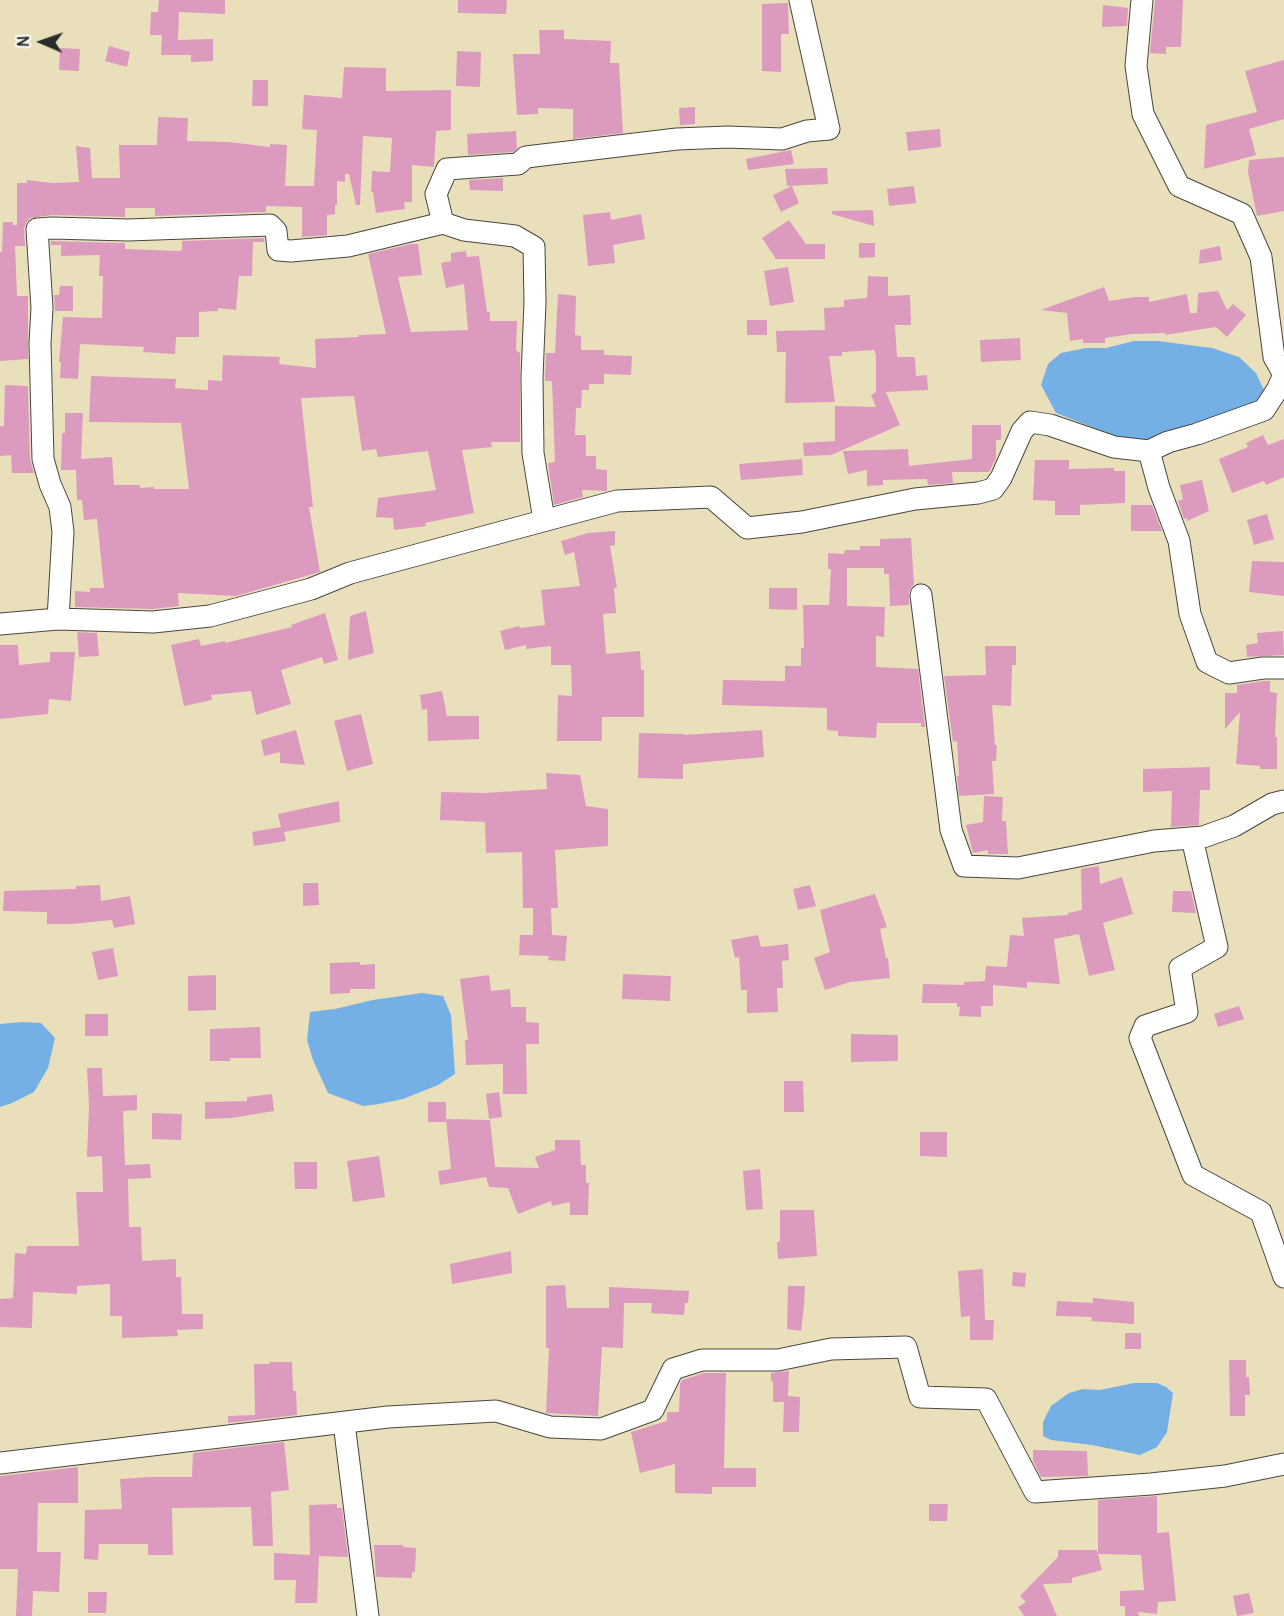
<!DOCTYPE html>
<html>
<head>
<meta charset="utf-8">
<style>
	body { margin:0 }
	#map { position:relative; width:1284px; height:1616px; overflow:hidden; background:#e9e0bb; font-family:Pangolin,sans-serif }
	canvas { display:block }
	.north { position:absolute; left:12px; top:12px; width:60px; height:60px; -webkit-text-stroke:4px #fdfcf7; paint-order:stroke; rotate:272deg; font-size:16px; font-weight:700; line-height:24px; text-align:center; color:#2b2b2b }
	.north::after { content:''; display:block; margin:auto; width:21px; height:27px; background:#2b2b2b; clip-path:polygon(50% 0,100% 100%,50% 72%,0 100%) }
</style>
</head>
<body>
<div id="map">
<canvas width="1284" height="1616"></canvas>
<div class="north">N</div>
</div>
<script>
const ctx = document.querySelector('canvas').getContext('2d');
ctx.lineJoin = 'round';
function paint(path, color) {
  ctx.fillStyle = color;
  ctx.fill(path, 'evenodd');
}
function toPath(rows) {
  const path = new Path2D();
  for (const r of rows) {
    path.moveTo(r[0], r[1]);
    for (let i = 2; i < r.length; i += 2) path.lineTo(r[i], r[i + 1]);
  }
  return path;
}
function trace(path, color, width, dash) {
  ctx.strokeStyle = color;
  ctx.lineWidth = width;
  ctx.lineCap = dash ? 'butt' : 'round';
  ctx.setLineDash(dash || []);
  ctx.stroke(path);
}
paint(toPath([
	[1134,341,1158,341,1212,348,1239,357,1256,373,1267,396,1240,410,1135,444,1056,413,1041,385,1048,364,1061,353,1086,348,1106,348],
	[422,993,443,996,451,1015,455,1074,438,1085,403,1099,379,1104,363,1106,328,1093,313,1060,307,1040,310,1012,335,1009,373,1000],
	[22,1022,41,1023,55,1038,48,1068,34,1092,12,1103,0,1107,0,1024],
	[1134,1383,1157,1383,1166,1387,1173,1393,1167,1432,1157,1447,1140,1455,1092,1445,1051,1440,1043,1436,1043,1422,1051,1406,1069,1393,1083,1389,1100,1390]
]), '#74afe5');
paint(toPath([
	[159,0,225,0,225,14,179,12,178,40,213,39,213,61,191,62,191,55,161,55,162,35,150,35,151,12,158,12],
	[458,0,507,0,506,14,458,13],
	[1155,0,1183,0,1181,47,1166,47,1166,54,1150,53],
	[788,3,789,34,781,34,781,72,762,71,762,4],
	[1103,5,1128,8,1127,26,1102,27],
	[539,30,564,30,564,39,611,41,610,63,619,63,623,133,573,139,573,109,538,108,538,114,517,115,513,54,540,54],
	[109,46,130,52,127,67,105,61],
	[60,48,80,49,79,71,59,70],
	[457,51,481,52,480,87,456,86],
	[1284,60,1284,119,1249,129,1256,155,1204,169,1206,125,1257,112,1245,71],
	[344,67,386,68,386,91,451,90,451,130,436,131,434,167,412,165,412,202,404,202,405,209,376,213,373,192,371,192,372,171,390,172,392,138,363,136,360,205,356,205,349,174,345,174,345,182,337,181,337,205,335,205,335,214,327,215,327,235,302,237,302,207,266,206,266,212,155,216,155,208,125,208,125,217,52,215,30,218,26,223,24,229,25,246,15,246,17,296,28,296,28,359,0,361,0,252,2,252,3,222,13,222,13,225,17,225,17,183,27,183,27,180,52,183,79,182,76,146,90,148,92,178,120,178,119,145,157,145,158,117,188,118,187,141,229,142,270,147,270,144,287,145,285,186,314,186,317,130,302,129,304,95,342,98],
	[253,80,268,80,268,106,252,106],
	[695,107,695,124,680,125,679,108],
	[940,129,941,147,908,151,906,132],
	[516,131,517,148,513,152,468,155,467,134],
	[791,150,794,164,748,170,746,159],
	[1284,157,1284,211,1257,216,1248,172,1249,160],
	[827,168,828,184,787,186,785,169],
	[503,178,503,191,470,190,469,180],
	[792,186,799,203,781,212,773,195],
	[914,186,916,203,889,206,887,189],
	[873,210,874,226,832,214,832,211],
	[610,212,611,220,641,214,645,239,613,245,615,263,588,266,583,215],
	[789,220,806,244,825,244,825,259,776,259,762,238],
	[264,238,264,242,253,242,252,276,239,276,236,310,218,308,218,311,199,312,199,337,176,337,175,354,143,352,144,347,80,344,78,379,60,378,61,362,59,362,63,317,102,318,103,276,99,276,100,255,61,256,61,245,51,245,51,241,125,243,125,249,178,251,182,250,182,241],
	[859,243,875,243,875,257,859,258],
	[411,244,418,244,422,275,398,277,411,332,468,330,464,284,446,288,441,263,451,261,451,253,466,251,467,257,479,256,487,312,490,312,490,321,517,321,516,350,520,353,520,442,491,442,492,447,462,450,474,513,425,523,426,526,394,530,393,518,376,517,378,498,436,490,428,451,378,457,376,449,362,451,354,396,301,398,313,507,309,507,320,572,236,596,178,593,179,606,153,609,75,607,75,591,90,592,90,588,104,588,97,519,84,520,82,500,77,500,76,470,61,470,62,433,65,433,65,413,83,413,81,459,112,457,114,485,140,485,140,488,154,487,154,489,189,489,181,423,89,422,91,376,176,379,175,388,208,390,208,380,222,381,223,355,280,357,279,364,316,368,315,339,358,337,358,335,386,334,368,254],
	[1220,246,1222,260,1199,264,1200,250],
	[788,267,794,302,770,306,764,271],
	[868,276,888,277,888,296,910,295,911,325,895,325,897,357,915,357,916,376,927,375,928,390,886,392,900,425,831,455,804,456,803,443,835,441,835,406,876,407,871,395,876,392,876,355,874,350,842,352,842,356,829,356,835,402,785,403,786,352,777,352,776,331,825,330,824,308,844,307,844,300,867,298],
	[60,286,73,286,73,311,55,311,54,295,59,295],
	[1104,287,1109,301,1135,297,1149,297,1149,302,1187,294,1190,313,1197,313,1198,293,1218,291,1227,310,1233,304,1246,315,1227,337,1216,327,1165,335,1165,333,1132,334,1105,338,1105,343,1083,343,1083,339,1070,341,1067,313,1041,310],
	[558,294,576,296,575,335,581,336,581,350,604,350,604,355,632,356,631,375,604,374,604,384,589,384,589,390,582,390,581,408,576,408,575,435,586,435,586,456,596,456,596,469,607,470,607,491,582,490,583,497,554,505,548,463,555,462,552,381,545,381,545,377,546,353,555,353],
	[747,320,767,320,767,335,747,335],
	[1020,338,1021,360,981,362,980,340],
	[5,385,28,386,30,459,34,473,12,473,11,455,0,456,0,426,4,426],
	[972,425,1001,425,1001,440,996,440,996,458,989,472,952,472,953,483,928,485,927,479,883,480,883,485,867,486,867,470,848,474,843,451,908,449,909,466,972,459],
	[1263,435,1268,445,1284,439,1284,477,1266,485,1264,481,1232,493,1219,459,1248,447,1246,443],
	[802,459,803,475,741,480,739,464],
	[1035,460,1069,460,1069,469,1114,468,1114,471,1125,471,1125,503,1080,505,1080,515,1055,515,1055,501,1033,500],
	[1202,480,1209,511,1187,521,1187,518,1184,519,1178,501,1183,499,1180,485],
	[1131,505,1152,505,1162,531,1131,531],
	[1267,514,1274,539,1254,545,1247,520],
	[615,531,615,545,610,546,617,588,614,588,616,613,603,614,606,654,640,651,641,670,644,670,644,717,602,717,602,741,557,741,558,695,572,696,571,665,551,665,551,646,526,649,526,645,505,650,500,631,519,626,520,628,545,625,541,590,580,586,574,552,565,555,561,541,588,533],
	[911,538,914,584,909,591,909,605,890,606,889,574,884,574,884,568,847,568,847,606,885,607,884,637,876,636,876,667,918,669,925,727,921,727,921,723,877,723,876,738,838,736,838,731,827,730,827,708,722,705,723,680,785,681,785,666,801,666,801,648,804,648,803,605,829,605,831,569,828,569,828,553,844,554,845,550,860,550,860,546,880,546,880,539],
	[1252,561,1284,562,1284,596,1249,592],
	[769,588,797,588,797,610,769,609],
	[366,611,374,653,348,660,350,616],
	[325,613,338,660,324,664,322,657,281,670,291,704,256,715,251,691,211,695,212,700,184,706,171,645,199,639,201,646,225,641,225,643,292,627,291,625],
	[1283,631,1284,655,1247,657,1246,645,1258,643,1257,633],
	[77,632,97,633,99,656,79,657],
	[0,645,18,645,19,665,50,662,50,652,75,652,71,701,49,699,48,714,0,719],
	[985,646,1016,646,1016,665,1012,665,1011,706,992,705,995,745,997,745,996,761,992,761,994,794,959,796,957,776,959,776,957,741,953,742,944,676,986,675],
	[1264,681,1270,681,1270,692,1277,693,1275,737,1277,737,1277,769,1260,769,1260,766,1236,764,1240,712,1225,729,1225,693,1237,693,1237,685],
	[442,691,447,716,479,716,479,739,428,741,427,709,422,710,420,695],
	[361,714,373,764,347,771,334,721],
	[296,730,305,765,280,763,280,752,264,756,261,740],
	[762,730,764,757,683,764,683,779,638,778,639,733,684,734,684,735],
	[1210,767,1210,790,1200,790,1199,825,1171,827,1172,791,1143,792,1143,769],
	[546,773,580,775,586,806,608,809,608,846,555,850,558,908,551,908,552,935,567,936,565,961,548,960,549,956,519,955,520,935,533,935,533,908,523,908,522,852,486,853,485,822,440,820,441,792,484,793,547,789],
	[984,796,1003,797,1002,821,1006,821,1008,854,988,854,988,850,973,853,966,825,983,822],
	[339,801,340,822,284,832,286,841,254,846,252,832,281,827,278,814],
	[1099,866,1100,884,1122,877,1133,914,1103,923,1115,970,1089,976,1079,934,1054,939,1060,984,1027,982,1027,988,993,985,993,1006,981,1006,981,1017,959,1016,960,1007,957,1007,957,1003,922,1003,923,984,964,985,964,982,985,981,986,966,1007,967,1010,935,1024,936,1022,918,1068,915,1068,913,1082,910,1081,869],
	[303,883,318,883,319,905,303,906],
	[100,885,101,901,130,896,135,924,114,928,112,920,72,924,47,924,47,912,3,911,4,891,76,889,76,886],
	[810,885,816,906,798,910,793,889],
	[1173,891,1191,891,1196,913,1172,912],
	[875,894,887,927,880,929,886,958,888,958,890,978,850,982,825,990,814,958,830,952,820,910],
	[758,935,761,947,788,944,789,960,782,961,783,988,777,988,778,1012,747,1013,747,990,741,990,739,957,735,958,731,940],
	[113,948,118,976,98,980,92,952],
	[360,962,360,965,375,964,375,989,350,989,350,993,330,994,330,963],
	[623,974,671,976,670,1001,622,999],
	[216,975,216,1010,188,1011,188,976],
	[489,975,491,991,510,989,511,1007,526,1007,526,1022,539,1023,539,1044,526,1044,527,1094,503,1094,503,1064,466,1065,465,1040,468,1040,460,979],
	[1239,1006,1244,1019,1218,1027,1214,1014],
	[85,1014,108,1014,108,1036,85,1036],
	[260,1027,261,1058,230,1058,230,1061,210,1061,210,1029],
	[851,1034,898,1035,898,1061,851,1062],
	[87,1068,102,1068,103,1096,137,1095,137,1110,123,1111,125,1165,150,1164,151,1178,128,1179,129,1227,141,1227,142,1261,176,1259,176,1277,181,1277,182,1314,203,1314,203,1329,177,1330,178,1336,122,1338,122,1316,110,1316,110,1284,77,1286,77,1294,33,1292,32,1328,0,1327,0,1299,13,1298,15,1253,26,1254,27,1246,79,1246,76,1192,103,1192,102,1156,87,1157,89,1105],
	[784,1081,803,1081,804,1112,784,1112],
	[499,1092,502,1117,489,1119,486,1094],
	[272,1094,274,1111,231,1118,205,1119,205,1102,247,1101,247,1097],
	[428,1102,446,1102,446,1122,428,1122],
	[152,1113,182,1114,181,1140,152,1139],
	[446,1119,490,1120,495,1167,539,1168,535,1157,555,1150,555,1140,580,1140,581,1165,586,1165,586,1183,589,1183,588,1215,570,1215,570,1202,552,1206,551,1201,518,1214,508,1188,489,1187,486,1177,440,1185,438,1171,451,1169],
	[920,1132,947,1132,947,1157,920,1156],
	[379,1156,385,1197,353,1202,347,1161],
	[294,1162,317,1162,317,1189,295,1189],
	[760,1169,763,1209,746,1210,743,1171],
	[780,1210,814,1210,817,1256,778,1259,777,1242,780,1241],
	[511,1251,512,1273,452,1284,450,1264],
	[983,1269,985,1320,994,1320,993,1340,970,1340,970,1316,961,1317,958,1271],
	[1013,1272,1026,1273,1025,1287,1012,1286],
	[565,1285,567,1308,609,1308,609,1287,689,1291,688,1303,685,1303,684,1315,651,1313,652,1303,624,1303,623,1348,602,1347,598,1416,546,1413,549,1348,546,1348,546,1286],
	[788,1286,805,1286,804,1306,801,1331,787,1329],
	[1093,1298,1134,1302,1134,1324,1091,1321,1092,1317,1056,1316,1057,1301,1093,1303],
	[1125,1333,1141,1333,1141,1349,1125,1349],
	[1229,1360,1246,1360,1246,1377,1249,1377,1250,1395,1245,1395,1245,1416,1230,1416],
	[269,1362,292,1362,293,1391,296,1391,297,1415,228,1423,228,1416,255,1415,254,1364,270,1364],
	[789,1371,788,1396,800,1397,799,1432,783,1432,784,1402,773,1402,773,1381,771,1381,771,1373],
	[704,1373,726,1373,724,1468,756,1468,756,1487,712,1487,712,1494,675,1493,675,1464,640,1473,631,1432,667,1421,667,1412,679,1412,680,1384,682,1380],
	[284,1442,289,1490,271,1492,273,1546,253,1546,251,1507,172,1508,173,1555,148,1555,148,1544,99,1544,98,1560,84,1559,85,1510,122,1509,120,1479,150,1477,192,1477,193,1453],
	[1033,1450,1087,1451,1088,1476,1041,1477,1033,1461],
	[78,1467,78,1503,38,1503,37,1552,61,1552,59,1592,33,1591,32,1616,16,1616,18,1569,0,1569,0,1476],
	[1157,1496,1157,1533,1169,1532,1176,1601,1158,1602,1157,1614,1138,1612,1139,1616,1125,1616,1125,1606,1120,1606,1120,1591,1144,1590,1141,1555,1098,1554,1098,1500],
	[337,1504,337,1508,342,1508,348,1557,319,1556,317,1603,295,1603,296,1580,274,1580,274,1553,310,1555,309,1505],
	[929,1504,948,1504,947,1521,929,1521],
	[374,1545,403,1545,403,1547,416,1548,415,1572,412,1572,412,1578,376,1577],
	[1058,1550,1097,1550,1102,1570,1072,1578,1072,1583,1043,1584,1057,1616,1024,1616,1018,1607,1026,1602,1020,1596,1058,1557],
	[88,1592,107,1592,106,1613,88,1613],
	[1249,1593,1254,1613,1237,1616,1233,1596]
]), '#dc9abf');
const minor = toPath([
	[1142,0,1136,66,1143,114,1179,186,1242,214,1261,257,1274,357,1284,375],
	[1284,375,1277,390,1264,410,1197,434,1168,442,1149,451,1159,488,1179,541,1190,614,1207,662,1229,673,1263,668,1284,668],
	[544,520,533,453,532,377,535,302,534,247,515,236,464,230,443,223,436,194,447,169,518,164,526,157,677,139,728,137,782,139,807,131,829,129,800,0],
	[921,595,951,830,964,866,1018,868,1154,841,1203,837,1234,826,1272,804,1284,801],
	[58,619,63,532,60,507,50,484,43,459,40,343,42,308,37,229,52,228,128,230,270,225,276,231,278,250,291,251,348,246,443,223],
	[0,624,58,619,153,622,210,616,311,589,350,573,617,501,711,497,747,528,802,522,915,499,978,493,993,489,1001,478,1022,431,1030,422,1050,425,1114,447,1149,451],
	[1192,838,1217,947,1180,968,1187,1012,1145,1026,1140,1038,1193,1175,1261,1212,1284,1277],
	[344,1423,368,1616],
	[0,1463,388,1417,496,1411,550,1427,601,1429,653,1410,673,1369,702,1360,778,1360,831,1349,906,1347,920,1397,986,1399,1035,1492,1151,1484,1225,1476,1284,1464]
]);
trace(minor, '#484641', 23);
trace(minor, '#fff', 21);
</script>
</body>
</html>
